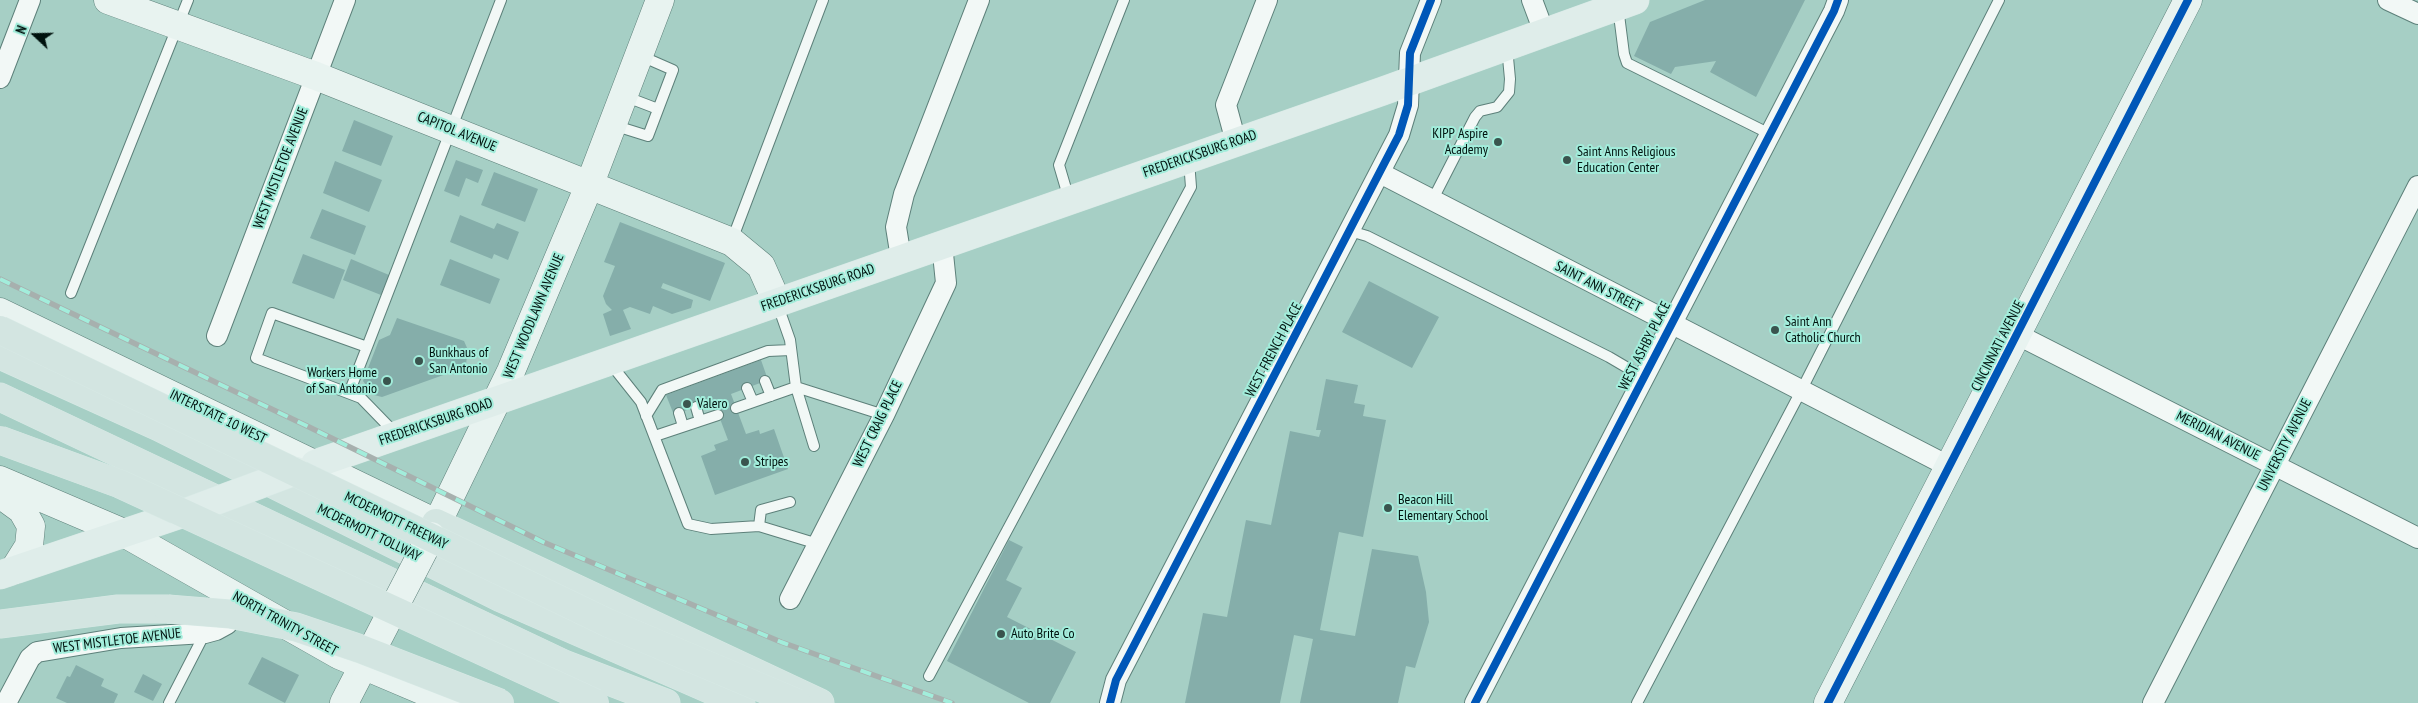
<!DOCTYPE html>
<html>
<head>
<meta charset="utf-8">
<style>
	body { margin:0 }
	#map { position:relative; width:2418px; height:703px; overflow:hidden; background:#a6cfc5; font-family:"PT Sans Narrow",sans-serif }
	canvas { display:block }
	.north { position:absolute; left:10px; top:10px; width:50px; height:50px; -webkit-text-stroke:4px #a2eddb; paint-order:stroke; rotate:291deg; font-size:14px; font-weight:700; line-height:20px; text-align:center; color:#00120e }
	.north::after { content:''; display:block; margin:auto; width:18px; height:22px; background:#00120e; clip-path:polygon(50% 0,100% 100%,50% 72%,0 100%) }
</style>
</head>
<body>
<div id="map">
<canvas width="2418" height="703"></canvas>
<div class="north">N</div>
</div>
<script>
const ctx = document.querySelector('canvas').getContext('2d');
ctx.lineJoin = 'round';
function paint(path, color) {
  ctx.fillStyle = color;
  ctx.fill(path, 'evenodd');
}
function toPath(rows) {
  const path = new Path2D();
  for (const r of rows) {
    path.moveTo(r[0], r[1]);
    for (let i = 2; i < r.length; i += 2) path.lineTo(r[i], r[i + 1]);
  }
  return path;
}
function trace(path, color, width, dash) {
  ctx.strokeStyle = color;
  ctx.lineWidth = width;
  ctx.lineCap = dash ? 'butt' : 'round';
  ctx.setLineDash(dash || []);
  ctx.stroke(path);
}
function drawText(font, color, halo, rows, align = 'center') {
  ctx.font = font + ' "PT Sans Narrow",sans-serif';
  ctx.lineWidth = 4;
  ctx.setLineDash([]);
  ctx.textBaseline = 'middle';
  ctx.strokeStyle = halo;
  ctx.fillStyle = color;
  for (const [text, x, y, turn = 0] of rows) {
    ctx.save();
    ctx.translate(x, y);
    ctx.rotate((+turn || 0) * Math.PI / 180);
    ctx.textAlign = isNaN(turn) ? turn : align;
    if (halo) ctx.strokeText(text, 0, 0);
    ctx.fillText(text, 0, 0);
    ctx.restore();
  }
}
paint(toPath([
	[1705,0,1805,0,1756,97,1710,72,1716,61,1675,67,1671,74,1634,56,1650,22],
	[354,120,393,136,381,166,342,151],
	[456,160,483,170,478,183,466,178,459,197,444,191],
	[335,161,382,180,369,212,323,193],
	[494,172,538,189,525,222,481,205],
	[322,209,366,226,355,255,310,238],
	[460,215,494,229,497,223,519,232,508,260,494,254,492,259,450,242],
	[620,222,725,263,710,301,663,283,661,288,693,300,691,308,672,314,653,306,650,314,630,307,623,310,631,329,610,336,603,314,612,310,606,304,603,296,615,266,604,262],
	[303,254,345,270,334,299,292,283],
	[351,259,389,275,381,295,343,280],
	[450,259,500,279,490,304,440,285],
	[1369,281,1439,317,1412,368,1342,332],
	[397,318,464,341,468,350,466,364,463,368,382,397,374,395,363,381,379,340,390,335],
	[761,360,768,380,731,394,746,434,759,430,760,434,774,429,788,469,715,495,701,456,716,450,714,445,728,440,713,400,674,415,666,395],
	[1326,379,1358,385,1354,403,1365,405,1363,416,1386,420,1363,537,1339,532,1320,630,1355,636,1372,549,1418,556,1426,592,1429,622,1415,668,1406,666,1398,703,1300,703,1313,639,1294,635,1280,703,1185,703,1203,613,1227,617,1246,520,1271,525,1290,431,1319,437,1321,430,1316,430],
	[1009,540,1023,547,1006,580,1022,588,1007,617,1076,652,1050,703,1029,703,947,661],
	[262,657,299,675,285,703,248,684],
	[76,665,104,679,101,686,118,694,114,703,67,703,56,698,67,676,70,677],
	[143,674,162,684,153,701,134,692]
]), '#85aeaa');
const lane = toPath([
	[1618,7,1624,54,1627,63,1770,134],
	[624,96,658,109],
	[613,125,648,136,673,70,641,56],
	[1069,199,1059,165,1124,0],
	[1432,201,1475,117,1480,111,1497,107,1509,92,1510,79,1507,47],
	[1350,231,1367,236,1609,357,1643,377],
	[732,240,823,0],
	[71,293,188,0],
	[777,303,790,340,796,387,884,415],
	[367,347,501,0],
	[610,363,641,402,688,524,711,529,759,526,818,544],
	[765,381,771,396],
	[747,388,753,402],
	[349,393,367,347,272,313,256,358,361,398,396,434],
	[696,407,700,421],
	[736,408,796,387,814,446],
	[679,413,683,426],
	[646,416,662,390,768,351,791,350],
	[655,436,718,415],
	[759,526,761,510,790,502],
	[929,676,1191,187,1189,161],
	[169,703,205,633],
	[1637,703,1801,391,1999,0]
]);
const street = toPath([
	[1532,0,1544,32],
	[2388,0,2418,14],
	[0,78,30,0],
	[1236,142,1226,105,1267,0],
	[1380,173,1950,467],
	[901,258,896,227,904,194,979,0],
	[2018,335,2418,538],
	[217,336,345,0],
	[790,599,884,415,946,283,942,244],
	[6,703,30,658,37,652,121,638,205,633,216,630,227,624,238,606],
	[1110,703,1116,680,1399,135,1408,105,1410,53,1431,0],
	[1475,703,1834,11,1838,0],
	[2153,703,2418,186]
]);
const secondary = toPath([
	[108,0,316,76,732,242,761,266,777,302],
	[0,312,436,523],
	[0,480,124,533,339,655,452,703],
	[0,494,22,510,31,526,29,546,14,570],
	[431,536,511,371,589,186,660,0],
	[344,703,371,651],
	[1828,703,2188,0]
]);
const primary = toPath([
	[315,464,1383,91,1635,0],
	[0,575,181,514]
]);
const highway = toPath([
	[0,355,159,427,501,598,741,703],
	[0,397,564,664,666,703],
	[436,523,820,703],
	[0,624,118,609,168,609]
]);
trace(lane, '#5d807a', 12);
trace(street, '#5d807a', 22);
trace(secondary, '#5d807a', 29);
trace(primary, '#d7e9e5', 29);
trace(highway, '#d7e9e5', 29);
trace(lane, '#f2f8f6', 10);
trace(street, '#f2f8f6', 20);
trace(secondary, '#e8f3f0', 28);
trace(primary, '#dfedea', 28);
trace(highway, '#d3e5e1', 28);
const rail = toPath([
	[0,279,307,426,543,542,781,642,952,703]
]);
trace(rail, '#a7b0ae', 5.5);
trace(rail, '#a2eddb', 4, [11]);
const secondaryBridge = toPath([
	[373,648,431,536]
]);
const primaryBridge = toPath([
	[181,514,296,471]
]);
const highwayBridge = toPath([
	[0,330,608,623,797,703],
	[0,440,120,484,595,703],
	[168,609,230,614,296,627,361,649,500,703]
]);
trace(secondaryBridge, '#5d807a', 29, []);
trace(primaryBridge, '#d7e9e5', 29, []);
trace(highwayBridge, '#d7e9e5', 29, []);
trace(secondaryBridge, '#e8f3f0', 28);
trace(primaryBridge, '#dfedea', 28);
trace(highwayBridge, '#d3e5e1', 28);
trace(toPath([
	[1110,703,1116,680,1399,135,1408,105,1410,53,1431,0],
	[1475,703,1834,11,1838,0],
	[1828,703,2188,0]
]), '#0057b8', 8);
for (const [x, y, r, color] of [
	[1498,142,5,"#3a544e"],
	[1567,160,5,"#3a544e"],
	[1775,330,5,"#3a544e"],
	[419,361,5,"#3a544e"],
	[387,381,5,"#3a544e"],
	[687,404,5,"#3a544e"],
	[745,462,5,"#3a544e"],
	[1388,508,5,"#3a544e"],
	[1001,634,5,"#3a544e"]
]) {
  const dot = new Path2D();
  dot.arc(x, y, r, 0, 2 * Math.PI);
  ctx.fillStyle = color;
  ctx.fill(dot);
  trace(dot, '#a2eddb', 2);
}
drawText('14px', '#00120e', '#a2eddb', [
	["CAPITOL AVENUE",457,132,22],
	["FREDERICKSBURG ROAD",1200,154,-19],
	["WEST MISTLETOE AVENUE",281,168,-69],
	["SAINT ANN STREET",1598,287,27],
	["FREDERICKSBURG ROAD",818,288,-19],
	["WEST WOODLAWN AVENUE",534,316,-67],
	["WEST ASHBY PLACE",1645,346,-63],
	["CINCINNATI AVENUE",1998,346,-63],
	["WEST FRENCH PLACE",1274,350,-62],
	["INTERSTATE 10 WEST",218,417,26],
	["FREDERICKSBURG ROAD",436,422,-19],
	["WEST CRAIG PLACE",878,424,-64],
	["MERIDIAN AVENUE",2218,436,27],
	["UNIVERSITY AVENUE",2285,445,-63],
	["MCDERMOTT FREEWAY",396,521,26],
	["MCDERMOTT TOLLWAY",369,533,26],
	["NORTH TRINITY STREET",285,624,29],
	["WEST MISTLETOE AVENUE",117,641,-7]
]);
drawText('14px', '#00120e', '#a2eddb', [
	["KIPP Aspire",1488,134,"right"],
	["Academy",1488,150,"right"],
	["Saint Anns Religious",1577,152],
	["Education Center",1577,168],
	["Saint Ann",1785,322],
	["Catholic Church",1785,338],
	["Bunkhaus of",429,353],
	["San Antonio",429,369],
	["Workers Home",377,373,"right"],
	["of San Antonio",377,389,"right"],
	["Valero",697,404],
	["Stripes",755,462],
	["Beacon Hill",1398,500],
	["Elementary School",1398,516],
	["Auto Brite Co",1011,634]
], 'left');
</script>
</body>
</html>
